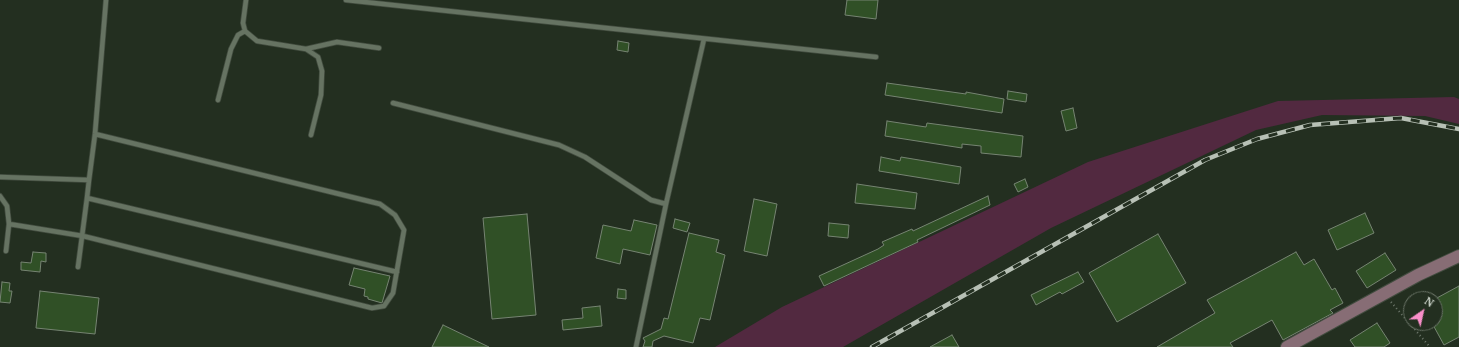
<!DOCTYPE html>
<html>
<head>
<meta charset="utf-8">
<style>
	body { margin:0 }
	#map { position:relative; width:1459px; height:347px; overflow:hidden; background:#232f20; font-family:"Noto Serif",serif }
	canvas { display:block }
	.north { position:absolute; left:1403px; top:291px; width:40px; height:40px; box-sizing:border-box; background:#232f20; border:1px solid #677164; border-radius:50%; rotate:34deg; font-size:11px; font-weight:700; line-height:16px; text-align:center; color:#ccd4ca }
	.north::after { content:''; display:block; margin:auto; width:14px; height:18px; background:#f98fc9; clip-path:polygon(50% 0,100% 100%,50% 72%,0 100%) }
</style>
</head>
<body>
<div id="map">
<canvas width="1459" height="347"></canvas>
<div class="north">N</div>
</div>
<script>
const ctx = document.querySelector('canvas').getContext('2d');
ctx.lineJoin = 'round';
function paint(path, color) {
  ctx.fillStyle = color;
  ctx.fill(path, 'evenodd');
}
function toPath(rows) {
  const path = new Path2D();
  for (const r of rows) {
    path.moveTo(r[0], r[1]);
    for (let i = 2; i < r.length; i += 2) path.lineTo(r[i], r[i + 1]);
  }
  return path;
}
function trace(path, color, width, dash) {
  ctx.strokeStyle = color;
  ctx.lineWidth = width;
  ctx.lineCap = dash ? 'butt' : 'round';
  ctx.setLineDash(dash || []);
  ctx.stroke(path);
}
paint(toPath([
	[1454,97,1459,99,1459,124,1425,116,1322,115,1256,130,1051,228,843,347,715,347,782,307,1088,162,1278,101]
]), '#522940');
const building = toPath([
	[847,0,878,0,876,19,845,15,847,0],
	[618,41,629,43,628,52,617,50,618,41],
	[887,83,966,94,966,92,1004,99,1002,113,885,95,887,83],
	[1008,91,1027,94,1026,102,1007,99,1008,91],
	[1073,108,1077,128,1066,131,1061,111,1073,108],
	[887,121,926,127,927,123,1023,136,1021,157,981,153,981,146,962,144,962,148,885,136,887,121],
	[881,157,900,161,901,157,961,167,959,184,879,171,881,157],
	[1025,179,1028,187,1018,192,1014,184,1025,179],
	[857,184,917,193,915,209,855,203,857,184],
	[988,196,990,205,917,240,918,242,824,286,819,276,878,249,884,245,882,242,912,229,913,231,988,196],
	[754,199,777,204,767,256,744,251,754,199],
	[1365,213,1374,233,1337,250,1328,230,1365,213],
	[527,214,536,315,492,319,483,218,527,214],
	[675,219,690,223,687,232,673,228,675,219],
	[634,220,657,225,650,255,623,249,620,264,596,258,603,225,631,231,634,220],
	[829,223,849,225,848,238,828,236,829,223],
	[689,233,719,240,716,252,725,255,710,320,700,318,693,343,664,336,653,341,652,347,643,347,645,341,643,338,661,329,664,318,668,319,689,233],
	[1158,234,1186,283,1117,322,1089,273,1158,234],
	[33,252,46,253,46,262,41,261,40,272,21,270,21,262,31,263,33,252],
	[1296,252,1304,265,1314,259,1332,290,1335,288,1343,303,1330,310,1333,313,1283,340,1272,320,1230,343,1233,347,1157,347,1215,313,1207,300,1296,252],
	[1385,253,1396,270,1367,288,1356,271,1385,253],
	[354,268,390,276,382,303,368,299,368,297,364,296,365,289,349,285,354,268],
	[1078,272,1084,282,1062,294,1060,292,1036,305,1031,295,1078,272],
	[2,282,10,283,9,291,12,291,10,303,0,302,2,282],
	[1459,286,1459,337,1444,345,1432,323,1435,323,1435,299,1459,286],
	[618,289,626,290,626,299,617,298,618,289],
	[40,291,99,298,95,334,36,328,40,291],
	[600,306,602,326,563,330,562,320,583,318,582,308,600,306],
	[1377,323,1390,343,1384,347,1355,347,1350,340,1377,323],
	[443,325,489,347,432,347,443,325],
	[952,335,959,347,930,347,952,335]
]);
paint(building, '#305026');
trace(building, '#768472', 1);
const service = toPath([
	[246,0,243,23,245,31,257,41,306,49,318,57,322,71,321,95,311,135],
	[346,0,876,57],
	[306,49,337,42,379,48],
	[218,100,231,49,238,35,245,31],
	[393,103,559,145,585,157,651,200,666,204],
	[0,177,89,180,87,198,397,272],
	[89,180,95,134,106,0],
	[0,196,7,206,9,224],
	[6,251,9,224,83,236,372,308,384,306,393,293,404,230,395,215,380,204,95,134],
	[78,267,87,198],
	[636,347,666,204,704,39]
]);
const secondary = toPath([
	[1287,347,1418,275,1459,256]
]);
trace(service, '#424c3f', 6);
trace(secondary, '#424c3f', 14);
trace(toPath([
	[1391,302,1430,347]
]), '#707a6e', 2, [1, 3]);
trace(service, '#667362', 4.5);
trace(secondary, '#876d75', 12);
const rail = toPath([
	[872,347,1205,160,1257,139,1310,125,1401,118,1459,129]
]);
trace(rail, '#b7c0b5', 4.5);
trace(rail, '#232f20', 3, [9]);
</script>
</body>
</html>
